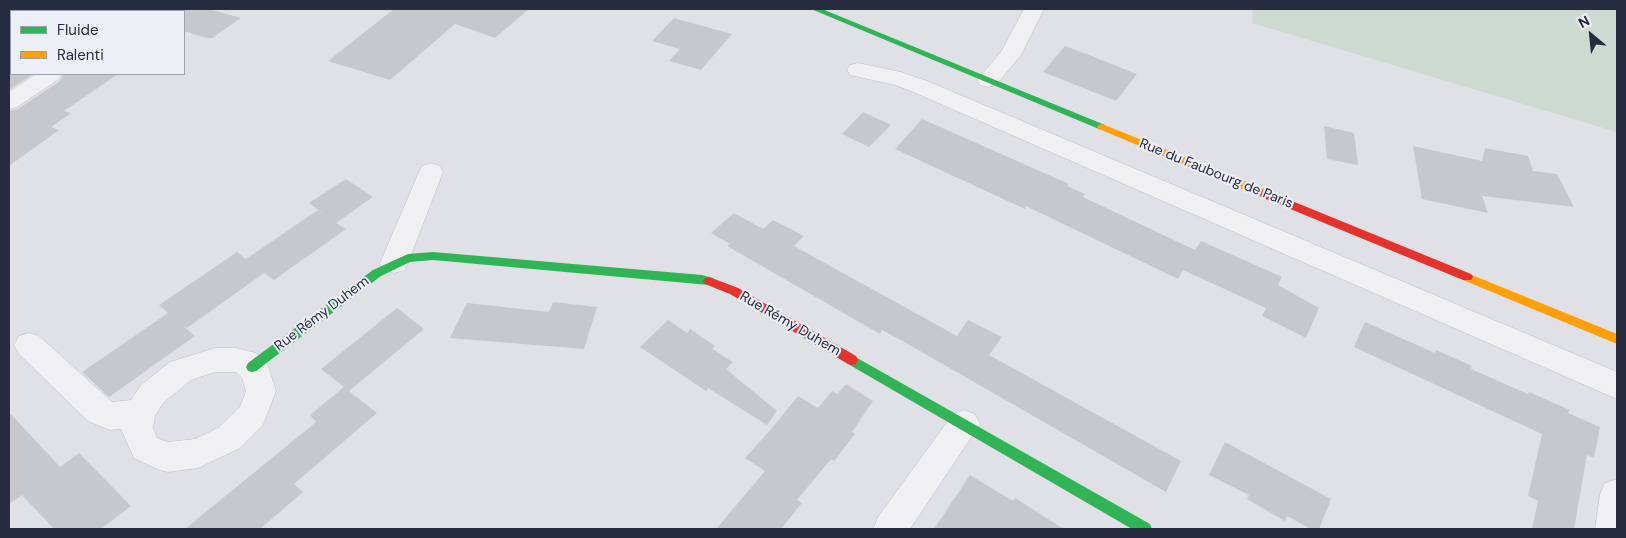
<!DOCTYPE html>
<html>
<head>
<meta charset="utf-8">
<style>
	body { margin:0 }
	#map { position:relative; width:1626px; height:538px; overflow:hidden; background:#e0e1e6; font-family:"DM Sans",sans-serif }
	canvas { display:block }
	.frame { position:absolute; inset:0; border:10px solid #262b40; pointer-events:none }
	.legend { position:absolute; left:10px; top:10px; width:175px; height:65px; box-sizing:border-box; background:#edeff6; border:1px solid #9da1ad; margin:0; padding:6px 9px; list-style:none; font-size:15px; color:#262b40 }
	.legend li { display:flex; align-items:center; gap:10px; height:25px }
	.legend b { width:25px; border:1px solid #9da1ad }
	.north { position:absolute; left:1566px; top:10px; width:50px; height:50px; -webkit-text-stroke:4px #edeff6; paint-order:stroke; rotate:332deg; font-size:14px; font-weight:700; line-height:20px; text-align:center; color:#262b40 }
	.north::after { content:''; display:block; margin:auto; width:18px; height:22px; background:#262b40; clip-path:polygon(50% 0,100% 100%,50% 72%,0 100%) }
</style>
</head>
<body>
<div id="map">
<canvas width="1626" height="538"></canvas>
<div class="frame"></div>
<ul class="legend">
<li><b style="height:6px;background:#30b455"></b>Fluide</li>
<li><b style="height:6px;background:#ff9f0a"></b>Ralenti</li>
</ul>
<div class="north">N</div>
</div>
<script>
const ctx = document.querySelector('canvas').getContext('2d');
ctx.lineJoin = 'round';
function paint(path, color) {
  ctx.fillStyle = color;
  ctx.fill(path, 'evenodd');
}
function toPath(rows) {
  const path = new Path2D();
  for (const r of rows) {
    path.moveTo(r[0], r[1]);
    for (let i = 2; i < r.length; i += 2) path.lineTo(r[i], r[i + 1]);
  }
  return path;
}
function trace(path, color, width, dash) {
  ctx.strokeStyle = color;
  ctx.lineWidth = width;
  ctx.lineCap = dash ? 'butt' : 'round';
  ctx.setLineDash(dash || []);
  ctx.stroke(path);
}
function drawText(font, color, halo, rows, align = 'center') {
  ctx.font = font + ' "DM Sans",sans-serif';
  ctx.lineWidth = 4;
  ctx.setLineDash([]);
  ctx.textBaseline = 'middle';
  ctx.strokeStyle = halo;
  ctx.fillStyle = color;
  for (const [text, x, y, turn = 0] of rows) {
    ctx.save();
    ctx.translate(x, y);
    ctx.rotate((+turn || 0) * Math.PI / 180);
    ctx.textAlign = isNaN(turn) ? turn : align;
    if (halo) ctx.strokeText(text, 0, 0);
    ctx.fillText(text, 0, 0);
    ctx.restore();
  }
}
paint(toPath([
	[1253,9,1617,9,1617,132,1252,23]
]), '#ced9d0');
paint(toPath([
	[161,9,209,9,241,18,212,38,206,38,184,31,184,11,160,11],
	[394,9,529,9,495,38,455,24,390,80,328,61],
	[674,18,732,34,701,70,669,61,680,49,652,41],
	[1065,46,1094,57,1137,74,1116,101,1043,72],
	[9,74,33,74,9,90],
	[64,74,118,74,64,111,71,113,51,127,59,130,9,166,9,111,18,109,60,81],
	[863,112,891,125,869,147,842,134],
	[922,119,1069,184,1067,186,1085,194,1083,197,1195,250,1201,241,1282,277,1278,285,1319,308,1306,338,1262,316,1266,308,1183,270,1178,279,1026,206,1025,209,895,149],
	[1324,126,1354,133,1358,165,1327,159],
	[1413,146,1482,161,1485,148,1528,156,1533,171,1557,174,1574,207,1482,196,1488,213,1422,199],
	[346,179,373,197,336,223,346,229,274,280,264,273,187,328,182,325,195,336,109,397,82,372,168,313,159,305,237,252,246,259,318,210,327,216,309,203],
	[734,213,763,229,773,220,804,236,794,246,957,336,968,320,1002,337,989,355,1181,461,1166,492,906,343,882,330,880,334,727,246,730,244,711,233],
	[553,302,597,307,584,349,450,338,467,303,549,312],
	[397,308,424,329,349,391,377,413,294,484,303,492,260,529,185,529,316,422,310,415,344,387,321,369],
	[668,320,687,333,690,329,715,346,712,349,733,362,726,369,777,411,767,425,708,388,706,391,640,347],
	[1365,322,1435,353,1436,350,1472,366,1471,369,1528,394,1529,392,1570,410,1568,413,1600,427,1594,458,1587,455,1574,529,1532,529,1538,501,1528,496,1542,434,1354,347],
	[846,384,873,401,852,432,855,434,834,461,831,459,797,500,802,503,781,529,716,529,765,471,745,458,772,428,798,396,818,408,832,391,837,394],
	[9,412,60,467,79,453,131,506,101,529,54,529,22,495,9,504],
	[1225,442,1331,499,1319,529,1311,529,1287,516,1285,521,1247,499,1249,495,1209,475],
	[970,475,1013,501,1015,498,1064,529,934,529]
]), '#c7c8ce');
const street = toPath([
	[136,9,159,9,158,11,135,11,136,9],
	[1024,9,1044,9,1021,55,996,85,988,87,980,85,977,80,1001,52,1024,9],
	[858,63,901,72,927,81,1617,372,1617,399,911,91,895,85,850,75,847,70,850,65,858,63],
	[36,74,62,74,59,79,17,107,9,109,9,92,36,74],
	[431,163,440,166,443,172,408,263,404,270,394,273,384,270,380,263,419,172,422,166,431,163],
	[29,333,39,336,112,402,131,400,141,385,170,362,215,348,236,348,256,353,267,363,276,391,263,425,240,448,198,468,168,472,159,470,134,458,121,429,110,430,88,421,19,354,14,345,19,336,29,333],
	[215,372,236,372,242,378,246,391,240,407,218,428,195,439,168,442,157,438,153,428,155,416,163,403,191,380,215,372],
	[964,410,975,414,980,424,910,529,873,529,878,517,953,414,964,410],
	[1617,479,1617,529,1595,529,1600,494,1605,483,1617,479]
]);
trace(street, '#bdbec4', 1);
paint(street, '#f0f0f2');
paint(toPath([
	[811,9,822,9,1105,125,1107,127,1102,130,1099,129,811,9],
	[433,252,702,275,713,278,715,281,713,284,709,285,433,260,410,262,381,276,256,371,252,372,248,371,246,367,248,363,373,270,408,254,433,252],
	[852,355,1150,524,1152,529,1132,529,848,364,846,360,848,356,852,355]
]), '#30b455');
paint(toPath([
	[1102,124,1269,191,1270,194,1269,197,1261,197,1099,129,1097,127,1099,125,1102,124],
	[1467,273,1617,334,1617,344,1463,280,1461,277,1463,274,1467,273]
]), '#ff9f0a');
paint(toPath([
	[1265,190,1471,274,1473,277,1471,280,1463,280,1261,197,1260,194,1261,191,1265,190],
	[709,277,738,288,856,356,858,360,856,364,852,365,848,364,730,294,705,284,703,281,705,278,709,277]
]), '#e5322d');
drawText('14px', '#262b40', '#edeff6', [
	["Rue du Faubourg de Paris",1216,174,22],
	["Rue Rémy Duhem",322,314,-37],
	["Rue Rémy Duhem",790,324,30]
]);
</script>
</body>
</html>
